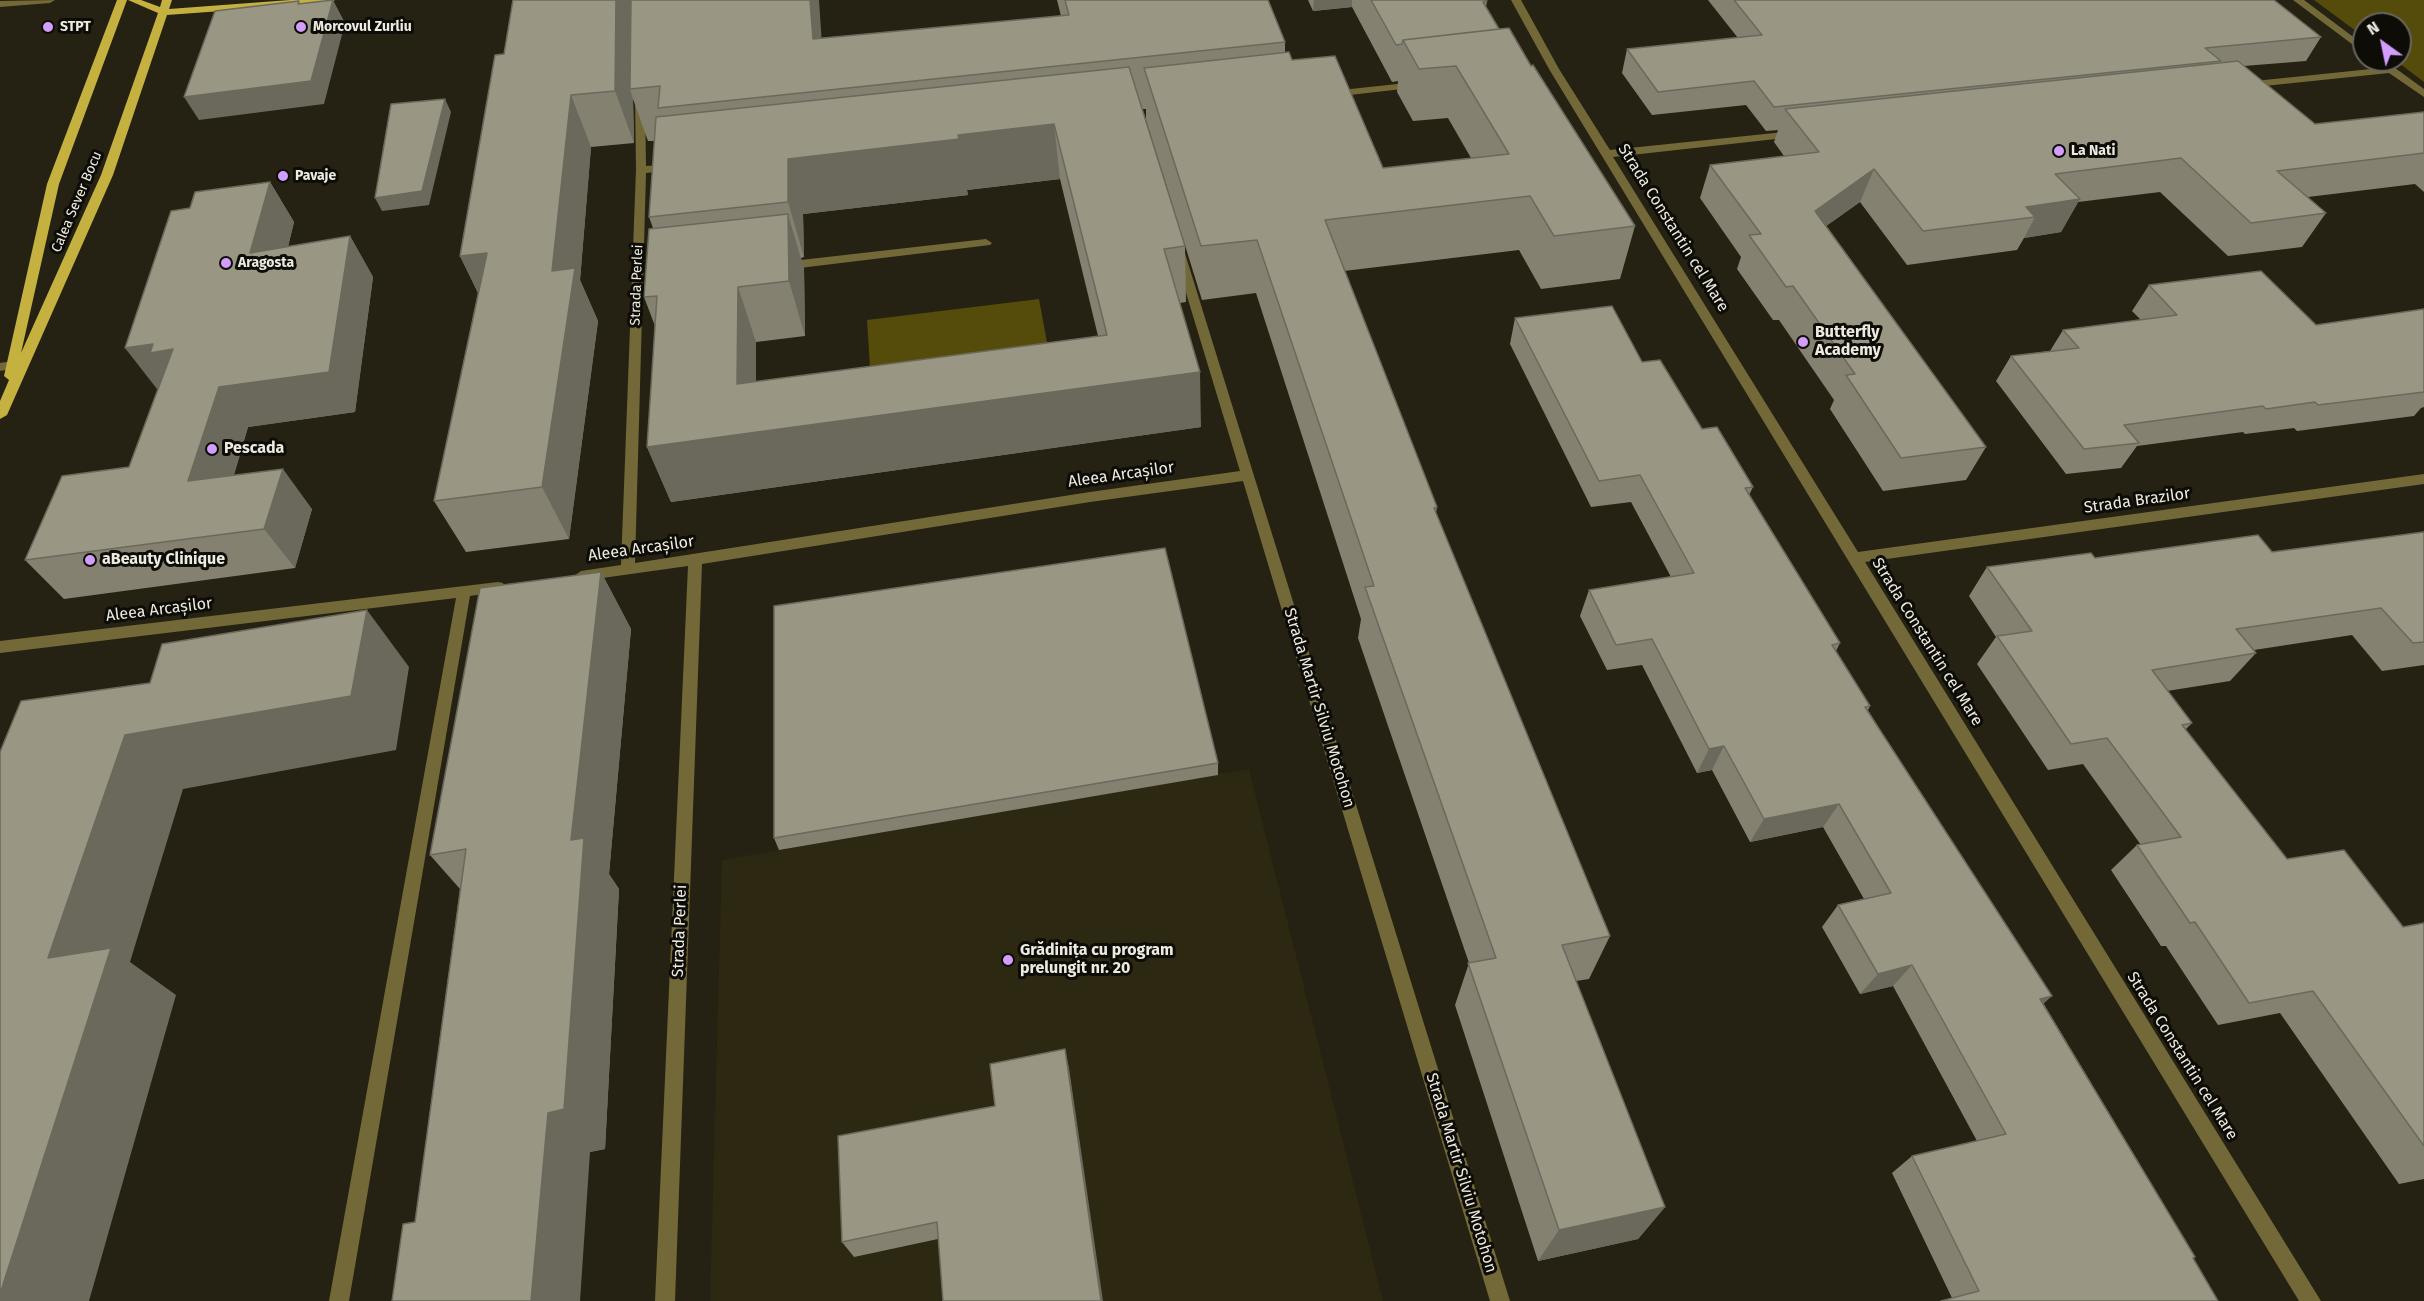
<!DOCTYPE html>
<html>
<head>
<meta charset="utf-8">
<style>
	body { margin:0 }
	#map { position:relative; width:2424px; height:1301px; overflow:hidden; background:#252213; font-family:"Fira Sans",sans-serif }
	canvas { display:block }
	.north { position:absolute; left:2352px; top:12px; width:60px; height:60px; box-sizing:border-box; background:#0d0c06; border:2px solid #67655e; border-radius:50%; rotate:327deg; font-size:16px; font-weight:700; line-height:24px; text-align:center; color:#edebe1 }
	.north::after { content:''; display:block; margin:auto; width:21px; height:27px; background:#d29dfd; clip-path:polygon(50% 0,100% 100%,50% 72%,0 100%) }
</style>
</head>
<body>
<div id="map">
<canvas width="2424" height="1301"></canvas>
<div class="north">N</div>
</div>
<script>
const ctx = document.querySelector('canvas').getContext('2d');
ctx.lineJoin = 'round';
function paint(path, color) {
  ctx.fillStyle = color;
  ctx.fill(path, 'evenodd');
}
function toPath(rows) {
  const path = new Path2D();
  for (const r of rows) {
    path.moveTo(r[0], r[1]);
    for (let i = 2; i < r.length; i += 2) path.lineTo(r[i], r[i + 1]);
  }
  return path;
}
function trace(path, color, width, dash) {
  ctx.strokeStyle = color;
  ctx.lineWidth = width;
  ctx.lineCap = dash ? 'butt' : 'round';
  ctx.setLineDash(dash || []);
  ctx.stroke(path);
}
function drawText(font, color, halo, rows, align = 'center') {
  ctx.font = font + ' "Fira Sans",sans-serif';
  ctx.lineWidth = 6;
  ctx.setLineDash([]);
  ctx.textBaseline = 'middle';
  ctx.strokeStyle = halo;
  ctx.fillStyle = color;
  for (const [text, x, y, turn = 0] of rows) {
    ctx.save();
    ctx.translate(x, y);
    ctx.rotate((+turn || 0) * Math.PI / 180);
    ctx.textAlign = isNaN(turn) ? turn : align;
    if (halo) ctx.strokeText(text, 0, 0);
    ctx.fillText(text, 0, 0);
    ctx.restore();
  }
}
paint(toPath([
	[1249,769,1383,1301,710,1301,722,860]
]), '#2c2811');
paint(toPath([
	[2314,0,2424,0,2424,82,2395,60,2400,60,2400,24,2364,24,2364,37],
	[1039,299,1056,391,873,415,867,320]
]), '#554b0b');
paint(toPath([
	[55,0,50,3,0,7,0,1,55,0],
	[1511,0,1521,0,1559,69,1610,150,1794,131,1799,134,1794,137,1613,157,1858,552,2424,474,2424,484,1865,562,2321,1301,2299,1301,1549,69,1511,0],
	[2293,0,2304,0,2364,45,2364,53,2293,0],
	[2372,60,2384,60,2424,89,2424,97,2389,73,2245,88,2240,85,2245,82,2381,68,2372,60],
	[1416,82,1421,85,1420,87,1332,97,1327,94,1332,91,1416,82],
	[640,96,645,99,646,166,673,164,678,167,673,170,646,173,635,563,1090,492,1240,471,1173,250,1175,247,1183,247,1510,1301,1490,1301,1243,481,1090,502,702,564,675,1301,655,1301,688,566,581,581,574,576,581,571,621,565,636,170,635,99,640,96],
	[986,239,992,243,990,245,783,270,777,266,783,262,986,239],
	[12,361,16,362,18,365,16,368,0,371,0,363,12,361],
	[498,582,503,583,505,587,503,591,470,596,349,1301,329,1301,456,598,0,653,0,641,498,582]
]), '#736938');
paint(toPath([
	[117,0,127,0,59,184,21,353,101,175,158,13,128,0,141,0,160,7,162,0,172,0,169,9,290,0,335,0,330,3,167,15,113,175,7,415,0,419,0,401,9,380,4,376,47,184,117,0]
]), '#c5b140');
paint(toPath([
	[1057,0,1268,0,1285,42,1285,52,1292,60,1383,168,1471,158,1448,118,1413,121,1397,92,1398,81,1392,82,1352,7,1313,11,1308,0,1486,0,1487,1,1486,7,1499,29,1531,66,1635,226,1620,279,1541,289,1519,250,1344,271,1437,507,1436,513,1610,936,1589,979,1576,981,1665,1207,1638,1239,1538,1261,1455,1005,1469,963,1358,638,1361,619,1256,293,1202,300,1146,120,1146,109,1142,109,1185,246,1186,302,1180,303,1201,427,671,502,647,447,655,326,644,297,653,228,649,217,655,141,648,141,633,99,634,143,591,147,580,280,598,321,569,539,466,552,434,501,478,293,460,256,495,55,821,38,1061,16],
	[1060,179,1098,336,756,382,756,342,805,336,804,269,801,258,804,257,803,214,968,195,967,190],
	[1708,0,2274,0,2321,37,2306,61,2244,66,2315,124,2424,112,2424,192,2415,184,2308,197,2326,213,2302,247,2228,256,2160,192,2078,202,2061,232,2024,238,2017,250,1907,265,1860,202,1826,226,1986,447,1966,480,1883,491,1830,409,1834,400,1779,320,1773,320,1737,269,1741,257,1700,198,1710,165,1784,156,1774,142,1778,130,1766,131,1746,105,1652,115,1622,73,1627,49,1738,38],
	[270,182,294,222,288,247,350,236,373,277,355,412,248,427,234,475,312,509,295,568,64,599,25,560,129,467,158,388,157,389,190,208],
	[2149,285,2316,325,2424,309,2424,407,2421,408,2414,416,2297,431,2294,428,2245,434,2243,432,2137,446,2121,468,2066,474,1996,381,2011,356,2050,351,2063,330,2141,320,2132,311],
	[1515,318,1642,362,1753,487,1749,495,1840,643,1836,651,1870,706,1868,710,2195,1257,1952,1298,1892,1173,1912,1156,1977,1141,1893,986,1860,994,1822,927,1838,905,1864,899,1823,827,1750,842,1712,770,1697,773,1642,665,1607,670,1580,616,1589,590,1671,577,1631,502,1591,507,1510,344],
	[2424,532,2424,665,2382,671,2352,635,2254,650,2256,653,2230,681,2167,691,2192,723,2185,730,2287,859,2403,927,2424,923,2424,1179,2399,1184,2280,1013,2218,1025,2166,946,2161,946,2111,870,2137,845,2141,845,2083,764,2048,770,1977,664,1996,637,1969,596,1987,567,2095,558,2272,552],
	[601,572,631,629,609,874,619,889,605,1149,590,1152,415,1222,460,889,430,855],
	[1218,763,1218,775,779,850,774,838],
	[1069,1068,938,1239,854,1257,842,1242,995,1106]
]), '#848171');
paint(toPath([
	[333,0,345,23,324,104,199,120,184,97],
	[616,0,633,0,630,89,633,99,634,143,615,91],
	[810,0,819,0,825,90,813,39],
	[1314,0,1352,0,1352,7,1313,11],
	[571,95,591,147,580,280,598,321,569,539,542,487,552,271],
	[445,99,451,112,429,205,382,211,375,198],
	[1054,124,1060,179,967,190,968,195,803,214,804,257,788,202,788,159,958,135],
	[1874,169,1860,202,1801,244,1815,211],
	[270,182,294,222,276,293,250,253],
	[2080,199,2061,232,2024,238,2035,217,2026,207],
	[788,214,804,269,805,336,789,281],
	[350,236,373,277,355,412,248,427,220,521,188,481,219,387],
	[487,253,486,309,460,256],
	[738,287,756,342,756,432,1200,372,1201,427,671,502,647,447,737,384],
	[153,344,173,349,175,386,157,389,125,348],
	[283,469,312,509,295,568,264,529],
	[601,572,631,629,609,874,619,889,605,1149,590,1152,580,1301,531,1301,571,840],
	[367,610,409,667,396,750,183,789,130,962,176,995,89,1301,0,1301,0,1294,48,958,125,735],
	[1724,746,1712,770,1697,773,1709,749],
	[1839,804,1823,827,1750,842,1764,819],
	[1912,965,1893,986,1860,994,1878,974],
	[2052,996,2029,1017,2040,999],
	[1065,1049,1069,1068,1103,1301,1101,1301],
	[1665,1207,1638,1239,1538,1261,1559,1230]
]), '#6b695c');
const building = toPath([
	[333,0,311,81,184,97,215,11,299,1,298,4,333,0],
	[513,0,616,0,615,91,571,95,552,271,575,268,542,487,434,501,487,253,460,256,495,55,504,54,513,0],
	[631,0,810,0,813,39,1069,15,1065,0,1268,0,1285,42,658,108,660,86,630,89,631,0],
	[1371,0,1486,0,1487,1,1483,2,1499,29,1403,40,1402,44,1396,45,1371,0],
	[1734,0,2274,0,2321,37,2205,48,2221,61,1774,107,1754,81,1658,92,1627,49,1762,35,1734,0],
	[1509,28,1531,66,1533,65,1635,226,1554,236,1530,196,1325,220,1437,507,1434,508,1610,936,1562,945,1665,1207,1559,1230,1468,963,1496,958,1365,587,1374,586,1257,240,1201,246,1144,68,1289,52,1292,60,1335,56,1383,168,1509,154,1456,66,1419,69,1403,40,1509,28],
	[2238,61,2315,124,2424,112,2424,153,2277,171,2326,213,2251,223,2181,158,2055,174,2080,199,2026,207,2035,217,1923,231,1874,169,1815,211,1986,447,1901,458,1846,375,1855,374,1793,286,1786,287,1749,235,1761,234,1710,165,1819,152,1785,109,2238,61],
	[1129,67,1185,246,1164,249,1200,372,647,447,657,296,644,297,649,229,788,214,789,281,738,287,737,384,1107,335,1054,124,958,135,959,139,788,159,788,202,649,217,656,117,1129,67],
	[445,99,422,191,375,198,391,104,445,99],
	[270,182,250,253,350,236,329,372,219,387,188,481,283,469,264,529,25,560,62,476,129,467,173,349,150,353,153,344,125,348,171,211,190,208,195,192,270,182],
	[2261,271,2316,325,2424,309,2424,392,2318,405,2315,402,2266,409,2263,406,2124,425,2139,443,2084,449,2011,356,2079,348,2063,330,2177,315,2149,285,2261,271],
	[1612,306,1642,362,1660,360,1702,429,1717,427,1753,487,1745,488,1840,643,1832,645,1870,706,1865,707,2052,996,2040,999,2195,1257,2193,1258,2218,1301,1941,1301,1979,1291,1912,1156,2006,1134,1912,965,1878,974,1838,905,1891,893,1839,804,1764,819,1724,746,1709,749,1652,639,1616,645,1589,590,1694,573,1640,475,1599,481,1515,318,1612,306],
	[2424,532,2424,642,2413,643,2381,608,2236,629,2256,653,2152,670,2192,723,2182,725,2287,859,2344,850,2403,927,2424,923,2424,1146,2313,991,2249,1003,2195,922,2190,923,2137,845,2181,837,2107,738,2071,744,1997,636,2032,631,1987,567,2091,553,2095,558,2258,535,2272,552,2424,532],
	[1165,548,1218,763,774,838,774,606,1165,548],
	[601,572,571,840,584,838,564,1109,548,1113,531,1301,392,1301,403,1224,415,1222,466,849,430,855,480,588,601,572],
	[367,610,351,696,125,735,48,958,111,948,0,1294,0,752,21,701,150,683,162,644,367,610],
	[1065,1049,1101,1301,943,1301,937,1222,842,1242,838,1136,995,1106,990,1064,1065,1049]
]);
paint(building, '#999683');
trace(building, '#6b695c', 1.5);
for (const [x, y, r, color] of [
	[48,27,6,"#d29dfd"],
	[301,27,6,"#d29dfd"],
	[2059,151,6,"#d29dfd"],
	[283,176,6,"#d29dfd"],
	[226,263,6,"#d29dfd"],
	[1803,342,6,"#d29dfd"],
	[212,449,6,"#d29dfd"],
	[90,560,6,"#d29dfd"],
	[1008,960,6,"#d29dfd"]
]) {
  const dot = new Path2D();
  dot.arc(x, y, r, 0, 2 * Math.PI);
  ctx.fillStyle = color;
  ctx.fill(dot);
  trace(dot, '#0d0c06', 2);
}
drawText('bold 14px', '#edebe1', '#0d0c06', [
	["STPT",60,27],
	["Morcovul Zurliu",313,27],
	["La Nati",2071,151],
	["Pavaje",295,176],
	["Aragosta",238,263]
], 'left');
drawText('14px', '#edebe1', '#0d0c06', [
	["Calea Sever Bocu",77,202,-67],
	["Strada Perlei",637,285,-88]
]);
drawText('16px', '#edebe1', '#0d0c06', [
	["Strada Constantin cel Mare",1673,228,58],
	["Aleea Arcașilor",1121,475,-8],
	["Strada Brazilor",2137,501,-8],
	["Aleea Arcașilor",641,549,-8],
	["Aleea Arcașilor",159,610,-7],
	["Strada Constantin cel Mare",1927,642,58],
	["Strada Martir Silviu Motohon",1319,708,73],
	["Strada Perlei",680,931,-88],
	["Strada Constantin cel Mare",2182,1056,58],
	["Strada Martir Silviu Motohon",1461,1173,73]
]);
drawText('bold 16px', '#edebe1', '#0d0c06', [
	["Butterfly",1815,333],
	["Academy",1815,351],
	["Pescada",224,449],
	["aBeauty Clinique",102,560],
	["Grădinița cu program",1020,951],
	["prelungit nr. 20",1020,969]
], 'left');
</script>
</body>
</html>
